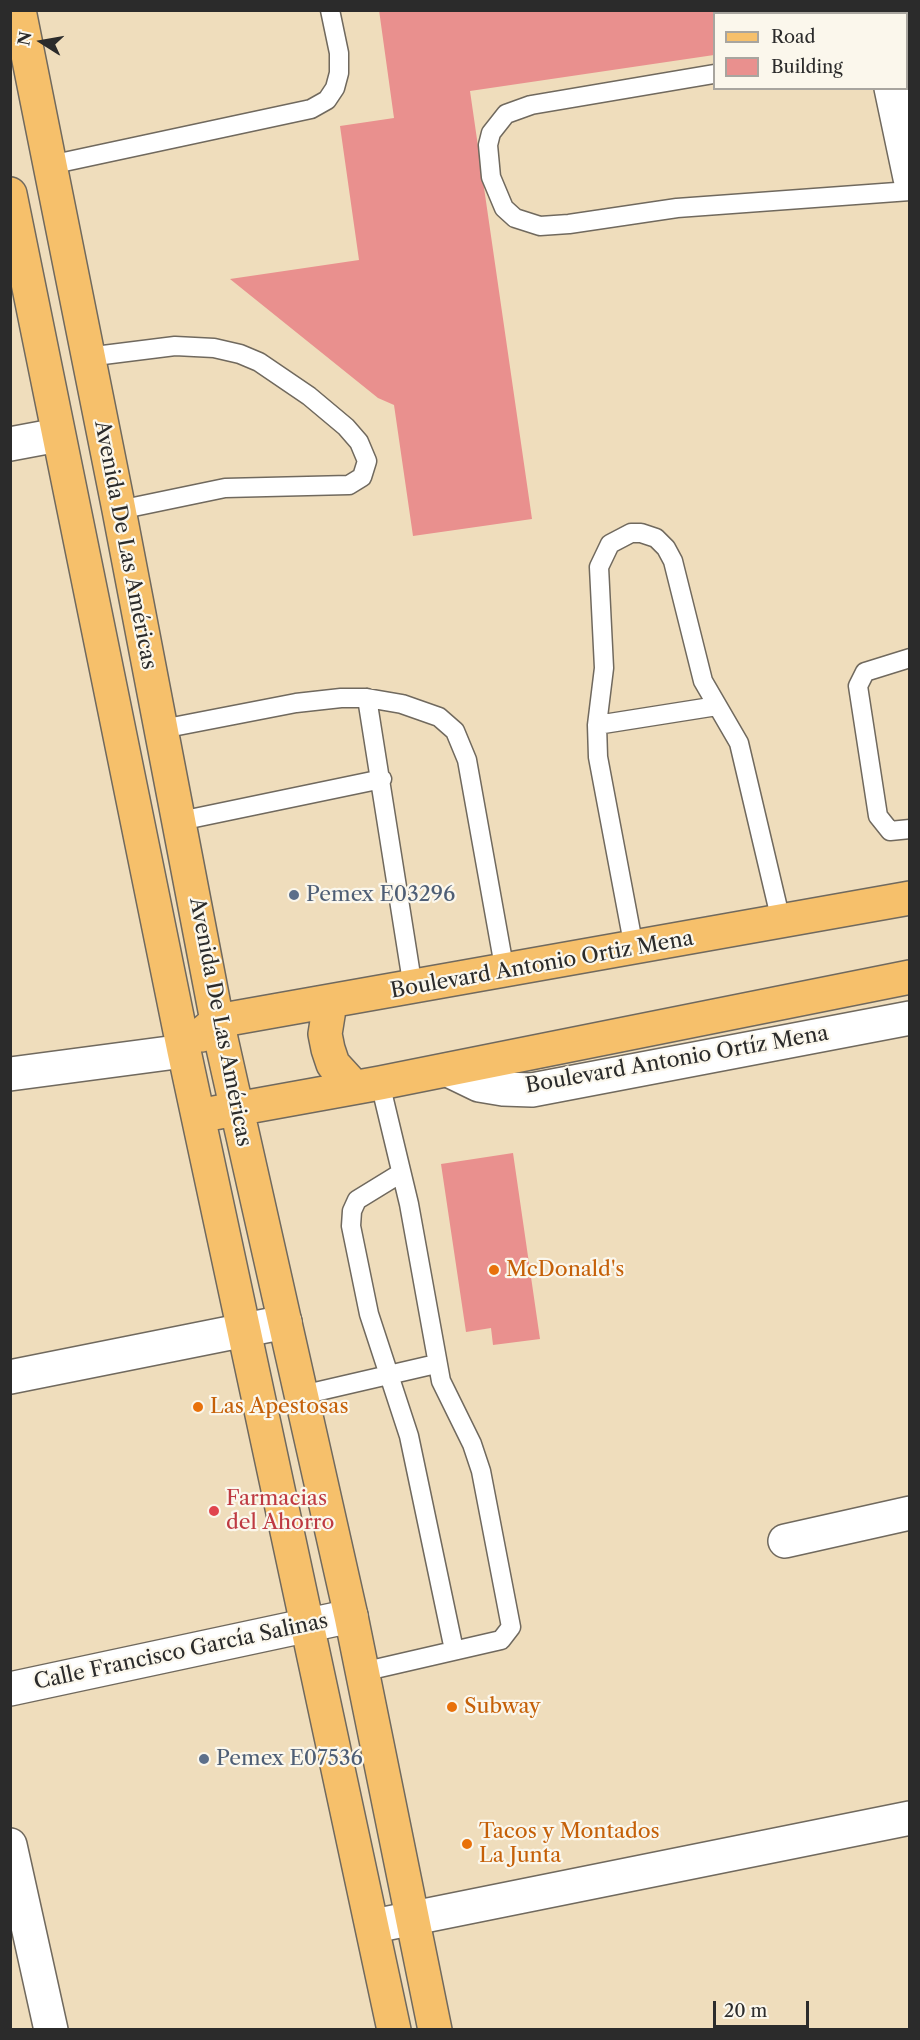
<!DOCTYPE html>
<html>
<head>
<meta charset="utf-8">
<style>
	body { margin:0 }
	#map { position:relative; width:920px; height:2040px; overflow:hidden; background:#efddbc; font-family:"Libre Caslon Text",serif }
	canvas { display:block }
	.frame { position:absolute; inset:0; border:12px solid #2b2b2b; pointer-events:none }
	.legend { position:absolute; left:713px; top:12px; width:195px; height:78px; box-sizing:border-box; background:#fbf7ec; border:2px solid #a8a59f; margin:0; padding:8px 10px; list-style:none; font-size:18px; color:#2b2b2b }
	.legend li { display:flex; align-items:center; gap:12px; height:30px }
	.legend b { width:30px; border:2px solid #a8a59f }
	.north { position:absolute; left:12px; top:12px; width:60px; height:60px; -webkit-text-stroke:4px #fbf7ec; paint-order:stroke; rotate:281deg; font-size:16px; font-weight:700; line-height:24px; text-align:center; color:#2b2b2b }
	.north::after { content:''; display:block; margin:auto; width:21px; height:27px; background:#2b2b2b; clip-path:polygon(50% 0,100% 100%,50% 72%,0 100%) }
	.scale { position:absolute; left:713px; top:2001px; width:96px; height:27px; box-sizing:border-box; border:3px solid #2b2b2b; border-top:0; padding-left:8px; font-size:18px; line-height:21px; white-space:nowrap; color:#2b2b2b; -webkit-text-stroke:4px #fbf7ec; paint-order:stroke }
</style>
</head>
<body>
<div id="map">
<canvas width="920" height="2040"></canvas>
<div class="frame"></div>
<ul class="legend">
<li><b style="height:8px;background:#f6c06b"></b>Road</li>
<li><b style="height:16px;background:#e9908e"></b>Building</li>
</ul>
<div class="north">N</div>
<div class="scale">20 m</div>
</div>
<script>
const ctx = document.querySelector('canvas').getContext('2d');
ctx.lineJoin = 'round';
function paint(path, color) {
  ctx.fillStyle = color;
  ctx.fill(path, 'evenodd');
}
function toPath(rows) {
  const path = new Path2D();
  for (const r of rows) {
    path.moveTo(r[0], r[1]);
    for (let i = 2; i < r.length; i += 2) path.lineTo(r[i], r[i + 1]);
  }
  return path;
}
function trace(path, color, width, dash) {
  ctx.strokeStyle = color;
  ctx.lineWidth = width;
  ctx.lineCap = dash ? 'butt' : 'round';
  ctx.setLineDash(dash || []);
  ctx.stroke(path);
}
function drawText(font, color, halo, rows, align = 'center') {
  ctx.font = font + ' "Libre Caslon Text",serif';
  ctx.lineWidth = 4.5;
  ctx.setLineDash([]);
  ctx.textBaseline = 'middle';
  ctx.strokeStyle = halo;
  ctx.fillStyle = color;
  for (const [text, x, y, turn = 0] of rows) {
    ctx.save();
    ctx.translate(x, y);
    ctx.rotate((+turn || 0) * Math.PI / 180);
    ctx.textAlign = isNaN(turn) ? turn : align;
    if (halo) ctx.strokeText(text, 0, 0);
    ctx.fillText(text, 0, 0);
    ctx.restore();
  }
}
paint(toPath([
	[379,10,834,10,834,14,714,14,714,55,470,91,532,519,413,536,394,405,378,398,230,279,359,260,340,126,394,118],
	[513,1153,540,1339,493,1345,491,1328,466,1332,441,1164]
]), '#e9908e');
const service = toPath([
	[714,74,531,105,506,114,491,133,488,145,491,177,504,208,515,218,540,226,569,224,677,208,910,191],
	[50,165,311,109,327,100,335,88,339,73,339,53,330,10],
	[87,357,175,346,214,348,240,354,259,362,309,396,346,427,359,442,367,461,362,477,349,485,225,488,119,510],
	[910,658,865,672,858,686,878,816,890,831,910,829],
	[367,698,413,988],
	[597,725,717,706],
	[162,729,296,703,341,698,367,698,402,704,439,717,455,731,467,760,505,972],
	[180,821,382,779],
	[634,948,598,757,597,725,604,668,599,567,610,544,631,533,641,533,656,538,666,548,673,561,703,681,739,743,781,921],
	[401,1173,357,1200,352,1211,351,1226,369,1314,409,1436,454,1650],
	[302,1395,436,1364],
	[362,1672,501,1640,511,1627,481,1471,472,1444,441,1381,409,1204,380,1083]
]);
const minor = toPath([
	[10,1074,184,1051],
	[10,1377,285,1322],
	[785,1541,910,1513],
	[10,1689,351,1616],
	[10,1845,51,2030],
	[374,1926,910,1818]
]);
const tertiary = toPath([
	[875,10,876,14],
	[891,88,910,178],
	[10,444,58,435],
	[448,1070,479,1085,503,1089,532,1090,910,1018]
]);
const primary = toPath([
	[19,10,119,510,217,1021,351,1616,435,2030],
	[10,194,184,1051,394,2030],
	[330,1003,325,1034,328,1049,333,1064,354,1087],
	[201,1035,217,1021,910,898],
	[214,1113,380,1083,910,977]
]);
trace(service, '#70695e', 21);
trace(minor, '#70695e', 36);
trace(tertiary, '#70695e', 36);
trace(primary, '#70695e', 36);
trace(service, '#fff', 18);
trace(minor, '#fff', 33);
trace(tertiary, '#fff', 33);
trace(primary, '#f6c06b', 33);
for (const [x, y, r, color] of [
	[294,895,6,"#5c6f8a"],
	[494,1270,6,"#e8710a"],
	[198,1407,6,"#e8710a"],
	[214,1511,6,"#e0444e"],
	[452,1707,6,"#e8710a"],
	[204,1759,6,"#5c6f8a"],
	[467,1844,6,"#e8710a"]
]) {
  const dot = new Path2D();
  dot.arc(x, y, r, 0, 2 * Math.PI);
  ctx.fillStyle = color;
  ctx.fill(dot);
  trace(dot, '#fbf7ec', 2);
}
drawText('21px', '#2b2b2b', '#fbf7ec', [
	["Avenida De Las Américas",125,545,79],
	["Boulevard Antonio Ortiz Mena",542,965,-10],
	["Avenida De Las Américas",220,1022,79],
	["Boulevard Antonio Ortíz Mena",677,1060,-10],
	["Calle Francisco García Salinas",181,1652,-12]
]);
drawText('21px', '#4e5e75', '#fbf7ec', [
	["Pemex E03296",306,895],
	["Pemex E07536",216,1759]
], 'left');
drawText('21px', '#c56008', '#fbf7ec', [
	["McDonald's",506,1270],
	["Las Apestosas",210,1407],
	["Subway",464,1707],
	["Tacos y Montados",479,1832],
	["La Junta",479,1856]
], 'left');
drawText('21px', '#be3a42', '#fbf7ec', [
	["Farmacias",226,1499],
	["del Ahorro",226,1523]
], 'left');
</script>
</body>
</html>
